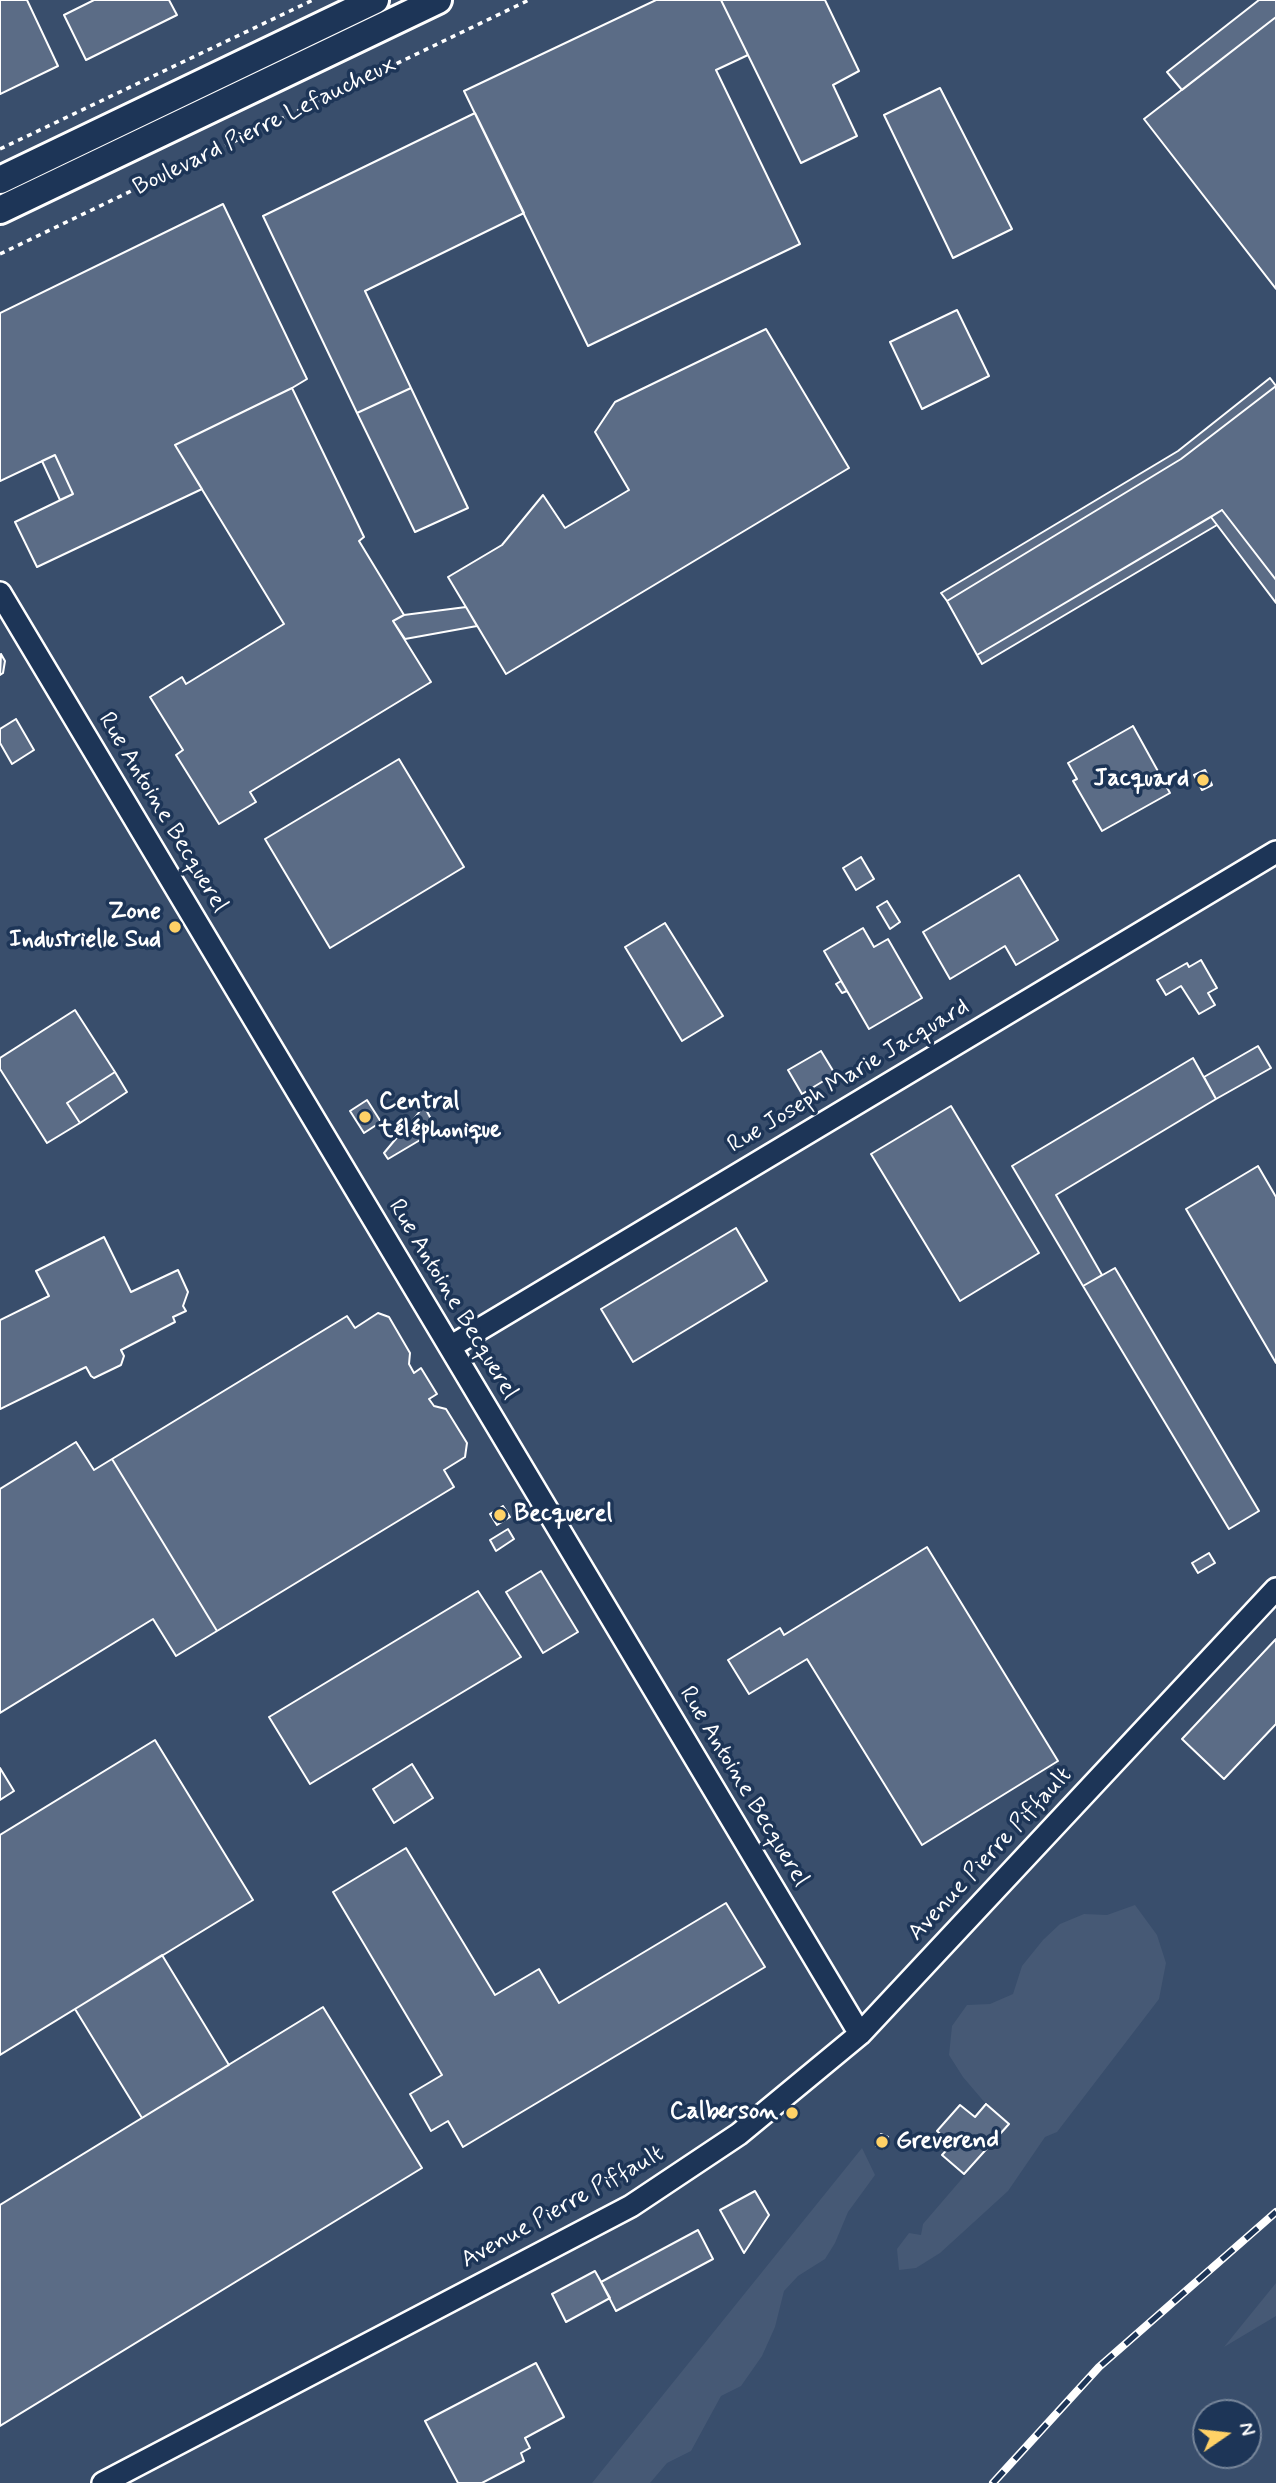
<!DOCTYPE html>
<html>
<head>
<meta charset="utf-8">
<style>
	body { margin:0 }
	#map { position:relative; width:1276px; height:2483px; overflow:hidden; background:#2a4161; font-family:Mynerve,sans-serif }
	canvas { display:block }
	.north { position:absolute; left:1192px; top:2399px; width:70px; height:70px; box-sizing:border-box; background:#1d3557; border:2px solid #77869a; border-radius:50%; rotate:76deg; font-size:19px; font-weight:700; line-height:28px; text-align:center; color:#fff }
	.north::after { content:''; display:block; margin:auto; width:24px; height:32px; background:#ffd166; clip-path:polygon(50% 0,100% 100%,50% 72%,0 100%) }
</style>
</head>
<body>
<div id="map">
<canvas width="1276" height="2483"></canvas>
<div class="north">N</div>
</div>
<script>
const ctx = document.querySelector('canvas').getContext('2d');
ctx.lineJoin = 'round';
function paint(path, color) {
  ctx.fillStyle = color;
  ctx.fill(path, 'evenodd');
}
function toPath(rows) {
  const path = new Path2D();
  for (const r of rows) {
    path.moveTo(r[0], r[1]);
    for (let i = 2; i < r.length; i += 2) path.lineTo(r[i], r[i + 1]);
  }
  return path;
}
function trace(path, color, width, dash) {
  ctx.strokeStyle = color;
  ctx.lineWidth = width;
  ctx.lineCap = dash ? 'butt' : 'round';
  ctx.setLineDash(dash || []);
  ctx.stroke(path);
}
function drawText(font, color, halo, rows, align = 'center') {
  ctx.font = font + ' Mynerve,sans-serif';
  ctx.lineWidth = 7;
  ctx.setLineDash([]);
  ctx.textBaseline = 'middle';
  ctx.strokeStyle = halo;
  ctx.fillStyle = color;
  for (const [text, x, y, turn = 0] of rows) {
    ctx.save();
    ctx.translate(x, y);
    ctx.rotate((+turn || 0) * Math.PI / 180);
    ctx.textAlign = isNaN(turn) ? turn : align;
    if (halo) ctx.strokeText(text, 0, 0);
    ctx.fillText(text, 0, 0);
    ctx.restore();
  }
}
paint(toPath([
	[0,0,1276,0,1276,2483,0,2483],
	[1206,2413,1248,2413,1248,2455,1206,2455]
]), '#394e6c');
paint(toPath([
	[1135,1905,1157,1935,1166,1963,1159,1999,1057,2132,1045,2137,1008,2191,940,2253,916,2268,899,2270,897,2249,909,2233,921,2235,923,2224,1009,2124,986,2104,963,2077,949,2055,952,2026,967,2005,990,2004,1013,1994,1022,1966,1043,1940,1060,1924,1084,1914,1107,1915],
	[862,2148,875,2175,848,2212,835,2243,825,2259,798,2276,784,2291,775,2327,762,2356,741,2386,721,2396,691,2451,667,2463,650,2483,592,2483],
	[1276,2283,1276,2316,1224,2347]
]), '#465975');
const building = toPath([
	[0,0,27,0,58,66,0,94,0,0],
	[94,0,169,0,177,15,86,60,64,15,94,0],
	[656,0,721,0,748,55,716,70,800,244,588,346,464,91,656,0],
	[721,0,825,0,859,71,833,85,857,136,801,163,721,0],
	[1259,0,1276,0,1276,17,1182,90,1167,72,1259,0],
	[1276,17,1276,289,1144,119,1276,17],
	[940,88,1012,229,953,258,884,115,940,88],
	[475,113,524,213,365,291,411,388,357,413,263,216,475,113],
	[223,204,307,379,292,388,175,445,202,489,37,567,15,522,73,494,55,455,0,481,0,313,223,204],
	[957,310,989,376,922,409,890,342,957,310],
	[766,329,849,468,506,674,448,577,502,545,543,495,565,528,629,490,595,432,615,402,766,329],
	[1270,378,1276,386,1181,459,947,601,941,593,1178,451,1270,378],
	[1276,386,1276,580,1222,510,977,655,947,601,1181,459,1276,386],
	[292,388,364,537,359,541,404,615,393,621,431,682,250,792,256,802,219,824,176,755,183,750,150,697,182,677,186,684,284,624,175,445,292,388],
	[411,388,468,508,415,532,357,413,411,388],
	[55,455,73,494,60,500,42,461,55,455],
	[1222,510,1276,580,1276,603,1211,517,1222,510],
	[1211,517,1217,525,982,664,977,655,1211,517],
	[466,607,477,626,405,639,393,621,404,615,466,607],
	[1,654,5,661,3,673,0,675,1,654],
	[16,719,34,750,12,764,0,743,0,729,16,719],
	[1133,726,1170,793,1102,831,1073,781,1077,779,1068,763,1133,726],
	[399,759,464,867,330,948,265,839,399,759],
	[1205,770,1212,785,1202,790,1194,775,1205,770],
	[861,857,874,879,856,890,843,868,861,857],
	[1019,875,1058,940,1016,965,1005,946,950,979,923,932,1019,875],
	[887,901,900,922,890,929,877,907,887,901],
	[665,923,723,1016,682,1041,625,947,665,923],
	[863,928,874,947,888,939,922,998,869,1029,824,951,863,928],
	[1201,960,1217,988,1208,993,1215,1005,1199,1014,1181,986,1166,995,1157,980,1187,963,1189,967,1201,960],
	[841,981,847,991,842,993,836,984,841,981],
	[75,1010,115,1072,67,1103,80,1123,47,1143,0,1069,0,1058,75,1010],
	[1258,1046,1271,1068,1216,1099,1204,1077,1258,1046],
	[821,1051,835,1074,802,1094,788,1070,821,1051],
	[1193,1058,1216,1099,1056,1195,1102,1275,1083,1286,1012,1166,1193,1058],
	[115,1072,127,1092,80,1123,67,1103,115,1072],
	[367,1100,381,1122,364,1133,350,1111,367,1100],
	[424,1106,437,1130,388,1159,384,1153,399,1135,397,1131,412,1121,424,1106],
	[951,1106,1039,1253,960,1301,871,1154,951,1106],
	[1258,1166,1276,1197,1276,1363,1186,1209,1258,1166],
	[736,1228,767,1281,633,1362,601,1309,736,1228],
	[104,1237,131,1292,178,1270,188,1292,183,1306,186,1311,173,1317,175,1322,121,1350,124,1356,121,1365,94,1378,91,1376,86,1367,0,1409,0,1320,49,1296,36,1271,104,1237],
	[1115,1268,1259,1511,1229,1529,1083,1286,1115,1268],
	[378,1313,389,1317,410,1353,409,1364,414,1373,421,1368,437,1394,429,1399,434,1406,446,1409,467,1443,465,1457,444,1470,454,1487,217,1631,112,1459,347,1316,355,1328,378,1313],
	[76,1442,94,1470,112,1459,217,1631,176,1656,153,1619,0,1713,0,1489,76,1442],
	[503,1506,510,1517,497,1525,490,1514,503,1506],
	[508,1529,514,1539,496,1551,490,1540,508,1529],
	[927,1547,1058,1761,922,1845,807,1659,749,1694,728,1660,780,1628,784,1635,927,1547],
	[1209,1553,1215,1563,1198,1573,1192,1563,1209,1553],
	[541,1571,578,1632,543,1653,506,1592,541,1571],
	[478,1591,521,1657,310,1784,269,1717,478,1591],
	[1276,1639,1276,1724,1224,1779,1182,1739,1276,1639],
	[155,1740,253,1900,0,2055,0,1835,155,1740],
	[412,1764,433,1798,394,1823,373,1789,412,1764],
	[0,1768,14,1791,0,1800,0,1768],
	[406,1848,495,1995,539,1969,559,2003,726,1903,765,1967,463,2147,448,2121,431,2131,410,2094,442,2075,333,1892,406,1848],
	[162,1955,229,2065,142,2118,75,2009,162,1955],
	[323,2007,422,2168,0,2426,0,2205,323,2007],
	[986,2104,1009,2124,964,2174,942,2155,952,2144,937,2131,960,2105,975,2117,986,2104],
	[881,2134,888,2137,883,2149,876,2146,881,2134],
	[755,2191,769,2215,744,2253,720,2210,755,2191],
	[698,2230,713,2259,616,2311,601,2282,698,2230],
	[595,2271,610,2298,566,2322,552,2294,595,2271],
	[536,2363,564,2417,525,2438,530,2448,521,2453,524,2461,482,2483,458,2483,425,2421,536,2363]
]);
paint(building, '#5b6c86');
trace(building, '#fff', 2);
const minor = toPath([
	[0,593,860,2034],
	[450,1347,1276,852],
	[103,2483,631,2206,739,2134,860,2034,1276,1589]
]);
const major = toPath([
	[0,180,375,0],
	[0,210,438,0]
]);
trace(minor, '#fff', 26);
trace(major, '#fff', 32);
trace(toPath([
	[0,149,313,0],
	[0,254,529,0]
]), '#fff', 3.5, [5, 5]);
trace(minor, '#1d3557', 21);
trace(major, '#1d3557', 26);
const rail = toPath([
	[993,2483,1099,2367,1276,2212]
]);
trace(rail, '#fff', 8);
trace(rail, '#1d3557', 5, [16]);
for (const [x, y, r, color] of [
	[1203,780,7,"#ffd166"],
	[175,927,7,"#ffd166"],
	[365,1117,7,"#ffd166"],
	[500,1515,7,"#ffd166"],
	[792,2113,7,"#ffd166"],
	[882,2142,7,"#ffd166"]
]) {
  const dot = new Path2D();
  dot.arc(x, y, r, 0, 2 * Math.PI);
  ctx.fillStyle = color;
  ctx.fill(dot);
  trace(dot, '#1d3557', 2.5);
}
drawText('24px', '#fff', '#1d3557', [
	["Boulevard Pierre Lefaucheux",265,127,-26],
	["Rue Antoine Becquerel",162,813,59],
	["Rue Joseph Marie Jacquard",849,1077,-31],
	["Rue Antoine Becquerel",452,1300,59],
	["Rue Antoine Becquerel",743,1787,59],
	["Avenue Pierre Piffault",991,1855,-47],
	["Avenue Pierre Piffault",563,2208,-29]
]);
drawText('bold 24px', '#fff', '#1d3557', [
	["Jacquard",1189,780],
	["Zone",161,913],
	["Industrielle Sud",161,941],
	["Central",379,1103,"left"],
	["téléphonique",379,1131,"left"],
	["Becquerel",514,1515,"left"],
	["Calberson",778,2113],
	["Greverend",896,2142,"left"]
], 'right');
</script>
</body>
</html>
